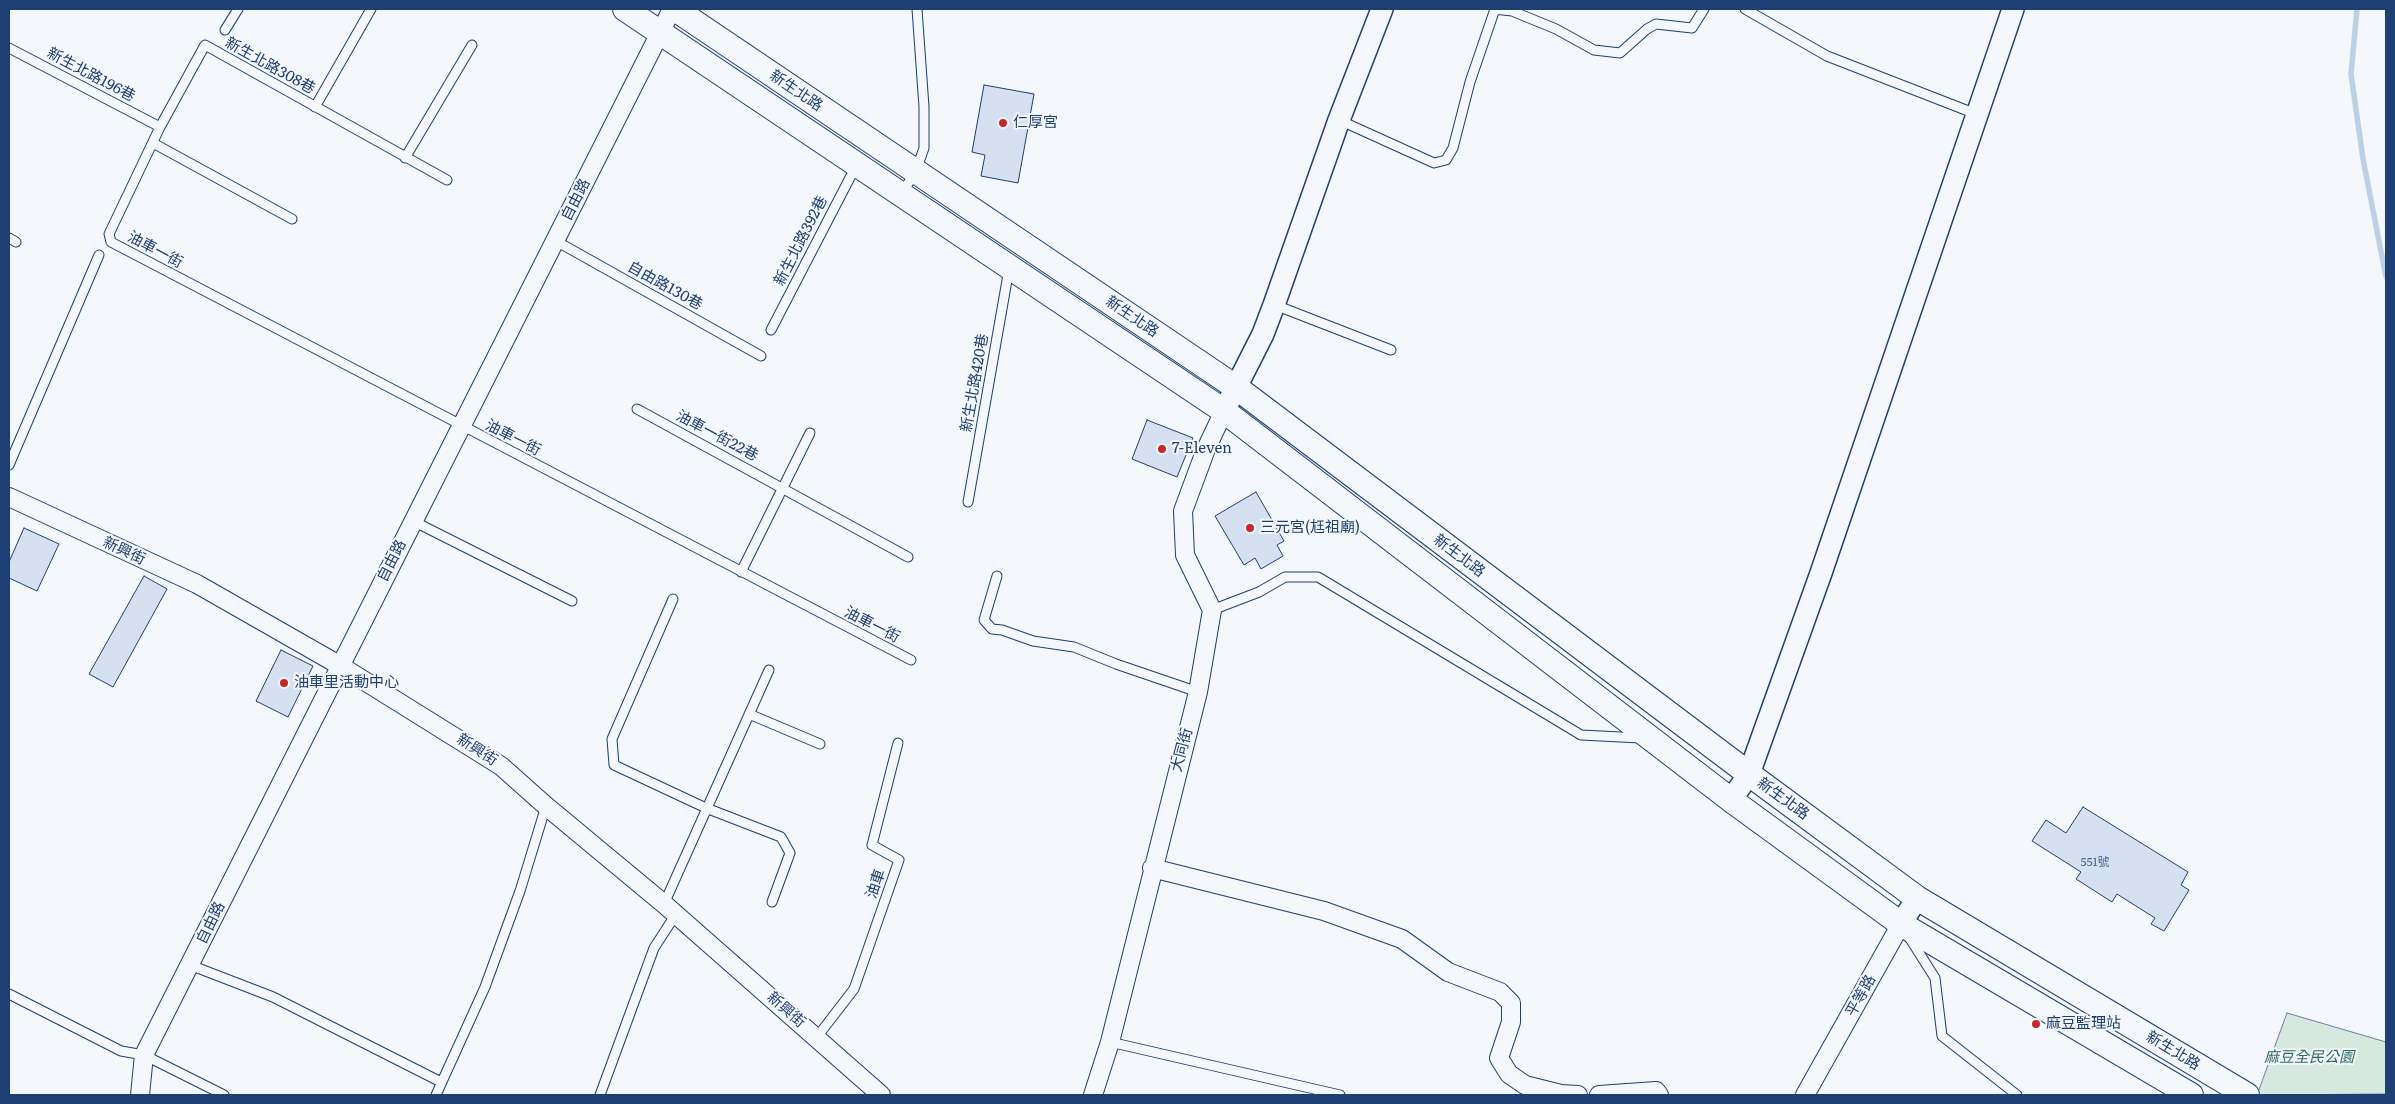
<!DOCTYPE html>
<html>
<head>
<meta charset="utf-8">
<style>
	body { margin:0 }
	#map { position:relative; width:2395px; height:1104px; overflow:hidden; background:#f4f7fb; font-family:Literata,serif }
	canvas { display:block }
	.frame { position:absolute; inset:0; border:10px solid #1d3f73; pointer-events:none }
</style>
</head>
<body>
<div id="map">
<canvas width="2395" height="1104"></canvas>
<div class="frame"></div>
</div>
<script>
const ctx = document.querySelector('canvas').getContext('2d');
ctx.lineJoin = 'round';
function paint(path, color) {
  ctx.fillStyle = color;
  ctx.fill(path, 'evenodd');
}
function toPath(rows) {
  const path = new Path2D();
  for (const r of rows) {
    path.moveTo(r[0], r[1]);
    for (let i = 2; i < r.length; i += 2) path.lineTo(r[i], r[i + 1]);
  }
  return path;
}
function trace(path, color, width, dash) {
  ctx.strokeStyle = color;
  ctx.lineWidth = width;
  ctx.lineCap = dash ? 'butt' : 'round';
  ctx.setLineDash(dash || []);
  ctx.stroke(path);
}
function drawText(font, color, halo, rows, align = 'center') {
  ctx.font = font + ' Literata,"Noto Sans TC",serif';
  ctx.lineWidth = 4;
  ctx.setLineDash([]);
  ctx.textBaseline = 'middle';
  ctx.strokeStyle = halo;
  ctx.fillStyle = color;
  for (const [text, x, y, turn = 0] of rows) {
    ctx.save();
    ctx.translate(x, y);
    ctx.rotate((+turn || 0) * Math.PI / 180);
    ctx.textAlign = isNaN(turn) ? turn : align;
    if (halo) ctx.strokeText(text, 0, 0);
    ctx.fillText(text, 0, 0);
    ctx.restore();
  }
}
const green = toPath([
	[2287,1013,2386,1042,2386,1094,2257,1095,2287,1013]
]);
paint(green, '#d7e8df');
trace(green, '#687fa3', 1);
trace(toPath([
	[2357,9,2351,74,2363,159,2386,277]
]), '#bed0e5', 5.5);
const building = toPath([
	[984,85,1034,94,1018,183,981,176,985,155,972,152,984,85],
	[1147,420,1193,438,1177,477,1132,459,1147,420],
	[1256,492,1284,541,1277,545,1283,556,1261,569,1255,558,1244,565,1215,516,1256,492],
	[24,528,59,544,37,591,9,578,9,562,24,528],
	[144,576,167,589,113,687,89,674,144,576],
	[281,650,313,666,288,717,256,701,281,650],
	[2083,807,2188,872,2181,885,2189,890,2164,931,2151,924,2155,918,2117,894,2112,902,2076,879,2081,872,2032,841,2046,820,2066,833,2083,807]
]);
paint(building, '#d5e0f0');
trace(building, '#1d3f73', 1);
const service = toPath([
	[1494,9,1512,11,1556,29,1594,50,1620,53,1647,29,1656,24,1692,28,1704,9],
	[1745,9,1827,56,1976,114],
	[225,30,238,9],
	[9,48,160,127],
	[315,107,371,9],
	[1339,120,1434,163,1446,160,1453,148,1470,82,1495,9],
	[153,143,292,219],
	[405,158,472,45],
	[447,180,205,45,160,127,109,234,111,242,911,660],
	[902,193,916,171,924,148,924,107,917,9],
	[9,238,16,242],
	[556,241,761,356],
	[1275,305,1391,350],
	[771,330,856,166],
	[637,409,908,557],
	[9,465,99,255],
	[968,502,1009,269],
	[413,521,572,601],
	[741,572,810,433],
	[997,576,984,620,992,629,1002,630,1033,641,1074,647,1116,664,1198,692],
	[673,599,612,739,614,765,706,808,781,837,790,853,772,902],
	[1212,610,1259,592,1285,577,1318,577,1581,735,1640,738],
	[749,714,820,744],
	[664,904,769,670],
	[1909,937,1935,978,1942,1036,2017,1095],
	[190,965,273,997,441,1082],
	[9,994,121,1051,144,1055,224,1095],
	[817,1037,854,989,899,860,872,845,898,743],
	[1110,1042,1340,1095],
	[436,1095,485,987,520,891,546,806],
	[600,1095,654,948,676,914]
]);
const minor = toPath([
	[9,497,197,584,339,665,501,766,546,806,664,904,881,1095],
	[1152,868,1324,911,1402,939,1448,972,1500,992,1511,1003,1511,1022,1499,1058,1509,1074,1525,1085,1561,1094,1578,1095],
	[140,1095,144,1055,672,9],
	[1093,1095,1110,1042,1198,692,1212,610,1185,555,1183,511,1206,449,1224,411],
	[1599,1095,1656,1091,1659,1095],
	[1805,1095,1901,924]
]);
const tertiary = toPath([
	[1224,411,1263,334,1274,305,1339,120,1382,9],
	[1731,800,1749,774,1821,573,2013,9],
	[1901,924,1917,898]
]);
const secondary = toPath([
	[625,9,1224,411,1731,800,1901,924,2191,1095],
	[675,9,1237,388,1749,774,1917,898,2247,1095]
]);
trace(service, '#1d3f73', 11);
trace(minor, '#1d3f73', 20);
trace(tertiary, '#1d3f73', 24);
trace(secondary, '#1d3f73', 26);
trace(service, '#f4f7fb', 9);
trace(minor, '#f4f7fb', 18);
trace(tertiary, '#f4f7fb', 21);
trace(secondary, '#f4f7fb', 24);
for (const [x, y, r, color] of [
	[1003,123,5,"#c62828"],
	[1162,449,5,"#c62828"],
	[1250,528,5,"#c62828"],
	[284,683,5,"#c62828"],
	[2036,1024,5,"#c62828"]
]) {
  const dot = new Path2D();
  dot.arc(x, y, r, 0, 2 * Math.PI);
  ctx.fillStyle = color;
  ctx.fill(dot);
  trace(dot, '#f4f7fb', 2);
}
drawText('12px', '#4b6792', null, [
	["551號",2095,862]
]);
drawText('15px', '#1d3f73', '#f4f7fb', [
	["新生北路308巷",270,66,29],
	["新生北路196巷",91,75,28],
	["新生北路",796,91,34],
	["自由路",576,200,-63],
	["新生北路392巷",801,241,-63],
	["油車一街",155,250,28],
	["自由路130巷",665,286,29],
	["新生北路",1132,317,34],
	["新生北路420巷",975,383,-80],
	["油車一街22巷",717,436,28],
	["油車一街",513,438,27],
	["新興街",124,551,25],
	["新生北路",1459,556,37],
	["自由路",392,561,-63],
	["油車一街",872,625,27],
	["新興街",477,750,33],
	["大同街",1182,750,-75],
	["新生北路",1783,799,36],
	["油車",876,884,-71],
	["自由路",211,923,-64],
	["平等路",1861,996,-61],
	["新興街",786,1010,41],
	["新生北路",2173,1051,31]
]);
drawText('15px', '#1d3f73', '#f4f7fb', [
	["仁厚宮",1013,123],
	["7-Eleven",1172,449],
	["三元宮(尪祖廟)",1260,528],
	["油車里活動中心",294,683],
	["麻豆監理站",2046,1024]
], 'left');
drawText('italic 15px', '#2c6c60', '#f4f7fb', [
	["麻豆全民公園",2309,1058]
]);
</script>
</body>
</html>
